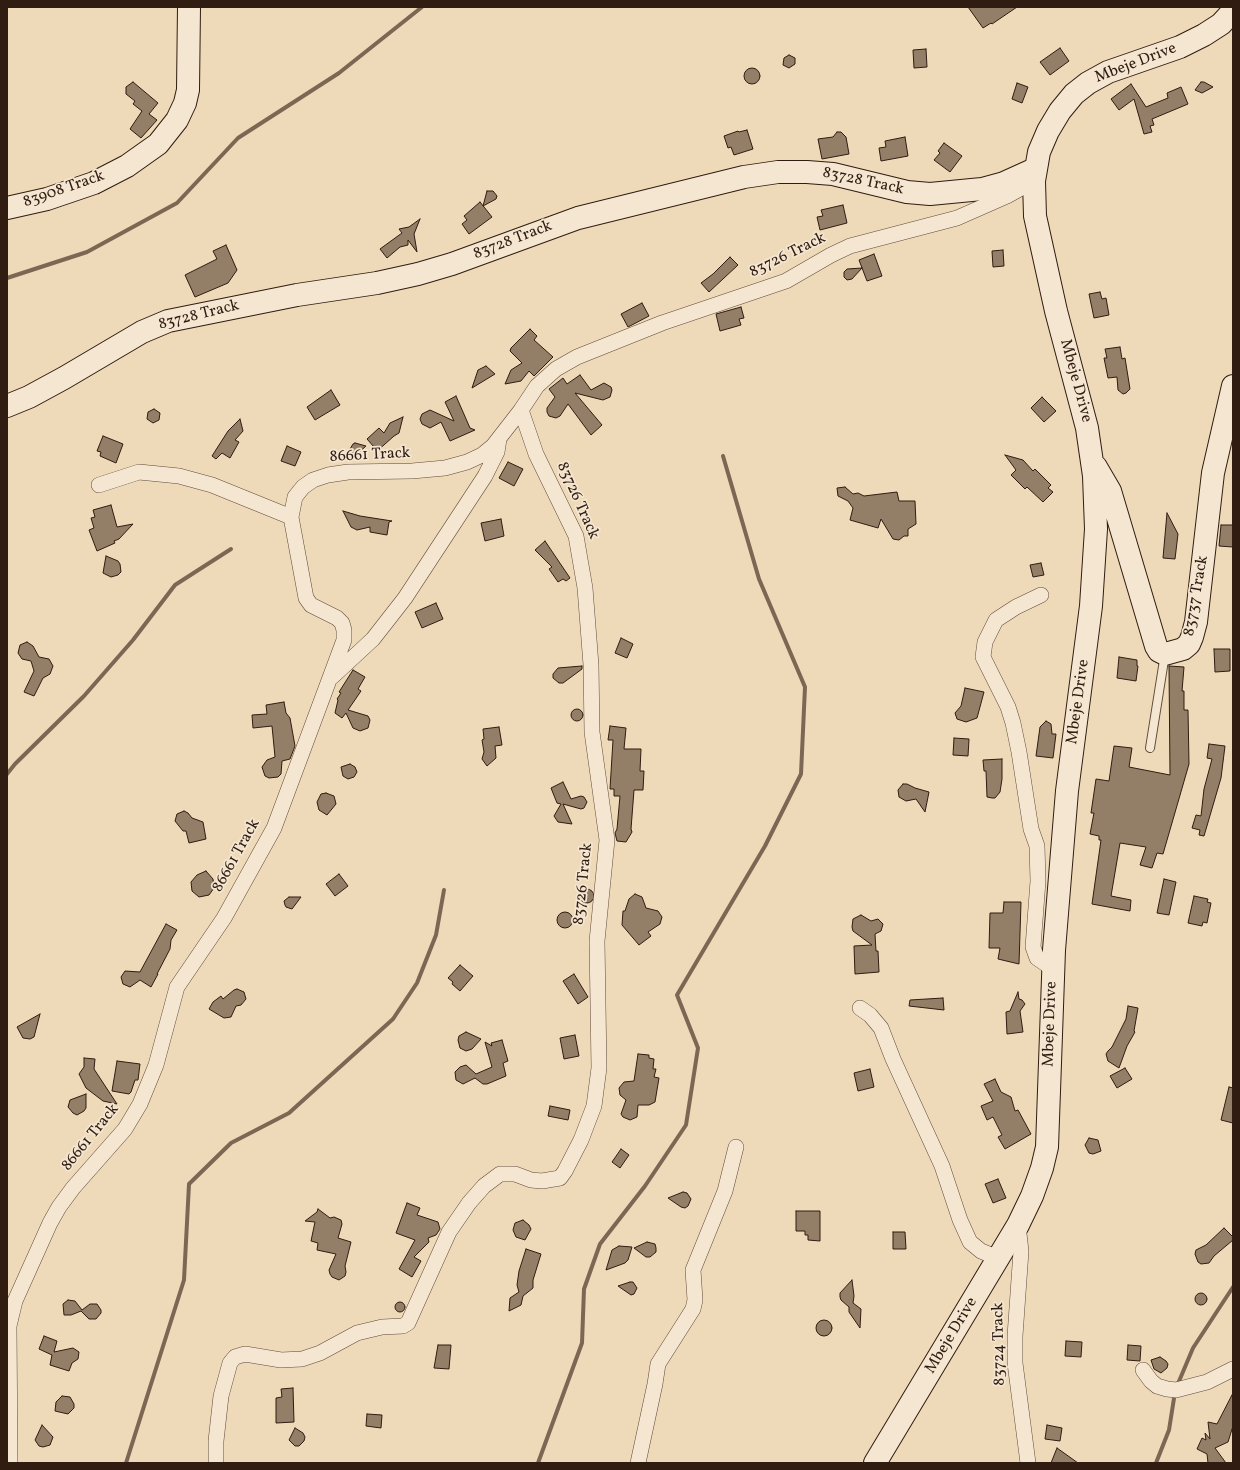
<!DOCTYPE html>
<html>
<head>
<meta charset="utf-8">
<style>
	body { margin:0 }
	#map { position:relative; width:1240px; height:1470px; overflow:hidden; background:#eed9b8; font-family:Vollkorn,serif }
	canvas { display:block }
	.frame { position:absolute; inset:0; border:8px solid #301c11; pointer-events:none }
</style>
</head>
<body>
<div id="map">
<canvas width="1240" height="1470"></canvas>
<div class="frame"></div>
</div>
<script>
const ctx = document.querySelector('canvas').getContext('2d');
ctx.lineJoin = 'round';
function toPath(rows) {
  const path = new Path2D();
  for (const r of rows) {
    if (r.length === 3) {
      path.moveTo(r[0] + r[2], r[1]);
      path.arc(r[0], r[1], r[2], 0, 2 * Math.PI);
      continue;
    }
    path.moveTo(r[0], r[1]);
    for (let i = 2; i < r.length; i += 2) path.lineTo(r[i], r[i + 1]);
  }
  return path;
}
function trace(path, color, width, dash) {
  ctx.strokeStyle = color;
  ctx.lineWidth = width;
  ctx.lineCap = dash ? 'butt' : 'round';
  ctx.setLineDash(dash || []);
  ctx.stroke(path);
}
function paint(path, color) {
  ctx.fillStyle = color;
  ctx.fill(path, 'evenodd');
}
function drawText(font, color, halo, rows, align = 'center') {
  ctx.font = font + ' Vollkorn,serif';
  ctx.lineWidth = 3.5;
  ctx.setLineDash([]);
  ctx.textBaseline = 'middle';
  ctx.strokeStyle = halo;
  ctx.fillStyle = color;
  for (const [text, x, y, turn = 0] of rows) {
    ctx.save();
    ctx.translate(x, y);
    ctx.rotate((+turn || 0) * Math.PI / 180);
    ctx.textAlign = isNaN(turn) ? turn : align;
    if (halo) ctx.strokeText(text, 0, 0);
    ctx.fillText(text, 0, 0);
    ctx.restore();
  }
}
trace(toPath([
	[7,278,87,252,177,203,238,138,339,73,422,7],
	[7,774,15,764,84,696,133,640,175,585,231,549],
	[1177,1386,1193,1348,1233,1287],
	[126,1463,184,1280,189,1184,231,1143,289,1113,393,1019,417,983,436,935,444,890],
	[538,1463,582,1343,584,1289,600,1244,645,1186,686,1125,698,1048,677,995,765,846,801,774,805,687,759,579,723,456],
	[1156,1463,1169,1430,1175,1392]
]), '#7b6753', 4);
const building = toPath([
	[968,7,1017,7,992,24,991,23,983,28,968,7],
	[1060,48,1069,61,1050,75,1040,62,1060,48],
	[926,49,927,67,914,68,913,50,926,49],
	[789,55,795,58,795,64,789,68,783,65,784,58,789,55],
	[752,76,8],
	[133,82,158,103,149,114,157,120,141,138,130,129,142,111,133,104,135,101,126,94,126,87,133,82],
	[1201,82,1204,82,1213,87,1202,93,1195,90,1201,82],
	[1017,83,1028,87,1022,103,1012,99,1017,83],
	[1131,84,1146,107,1168,98,1167,93,1181,87,1188,104,1152,119,1154,125,1150,126,1152,132,1144,134,1134,99,1119,110,1111,99,1131,84],
	[747,130,753,149,734,155,731,147,728,148,724,136,738,131,739,132,747,130],
	[837,132,841,132,846,137,849,154,822,159,818,139,833,137,837,132],
	[905,137,908,156,881,161,879,148,886,147,885,141,905,137],
	[944,143,962,156,950,172,934,160,940,153,938,151,944,143],
	[487,191,493,191,497,196,496,199,483,206,487,191],
	[480,202,492,217,469,234,462,224,467,220,464,216,480,202],
	[843,205,847,223,820,230,817,217,823,216,821,210,843,205],
	[420,219,414,234,417,252,408,240,408,245,400,247,387,258,380,249,402,233,399,229,409,227,420,219],
	[226,245,237,270,228,283,195,297,185,275,217,259,213,251,226,245],
	[1003,250,1004,266,993,267,992,251,1003,250],
	[874,254,882,276,867,281,859,260,874,254],
	[730,257,738,265,709,292,701,283,713,274,730,257],
	[862,268,852,279,847,280,844,277,844,272,847,269,862,268],
	[1100,292,1102,299,1106,298,1109,315,1094,318,1089,294,1100,292],
	[642,303,649,316,628,327,621,314,642,303],
	[741,307,744,318,739,319,741,325,720,331,716,314,741,307],
	[530,329,537,336,534,340,553,357,534,376,529,371,521,381,505,384,511,370,522,363,510,351,511,348,530,329],
	[1120,347,1122,359,1125,358,1130,389,1126,393,1123,394,1118,390,1117,377,1108,378,1104,358,1107,358,1105,349,1120,347],
	[486,366,495,374,472,388,478,370,486,366],
	[580,375,591,390,604,383,611,387,612,390,610,397,603,400,575,393,602,425,591,435,568,404,560,416,556,418,549,416,547,412,547,408,555,397,549,389,563,378,567,384,580,375],
	[331,390,340,405,315,420,307,407,331,390],
	[456,396,470,428,475,430,450,441,441,422,430,428,422,424,420,419,422,414,430,410,454,421,445,402,456,396],
	[1042,397,1056,411,1044,422,1031,408,1042,397],
	[154,409,160,413,159,420,153,423,147,419,148,412,154,409],
	[403,417,399,433,394,436,376,452,373,450,374,447,367,439,379,428,384,433,390,423,403,417],
	[240,419,243,431,235,440,239,442,230,458,222,453,216,459,212,456,228,431,240,419],
	[103,436,123,444,116,463,100,456,101,452,97,451,103,436],
	[355,443,366,446,356,455,351,452,350,449,353,444,355,443],
	[287,446,301,452,295,466,281,461,287,446],
	[1005,455,1023,460,1033,471,1035,469,1051,485,1048,488,1053,492,1043,502,1027,487,1025,489,1011,475,1016,470,1005,455],
	[508,462,523,469,514,486,499,478,508,462],
	[845,487,853,494,858,493,864,496,897,492,899,501,915,501,916,524,908,529,908,536,904,536,899,540,893,539,881,519,878,528,850,520,853,508,848,501,838,496,837,488,845,487],
	[111,505,117,527,133,524,119,539,114,541,115,543,97,551,89,530,94,528,91,518,95,517,93,510,111,505],
	[343,511,360,516,392,521,389,522,387,535,370,532,370,527,357,530,351,527,343,511],
	[1167,513,1178,534,1175,559,1163,558,1167,513],
	[501,519,504,536,485,541,481,523,501,519],
	[1221,525,1233,525,1233,547,1219,546,1221,525],
	[545,541,570,578,566,581,563,579,558,582,549,569,552,567,535,550,545,541],
	[106,556,118,561,120,564,121,572,118,575,111,577,103,573,106,556],
	[1041,563,1044,575,1033,577,1030,565,1041,563],
	[436,603,443,619,422,628,415,612,436,603],
	[621,638,633,644,627,658,615,653,621,638],
	[27,642,33,646,39,657,49,659,53,666,50,674,43,678,34,696,24,692,34,671,31,661,22,659,18,653,20,645,27,642],
	[1214,649,1230,649,1230,671,1215,672,1214,649],
	[1119,657,1137,660,1137,666,1138,666,1136,681,1117,678,1119,657],
	[582,666,582,669,563,683,559,683,553,678,553,674,558,668,582,666],
	[1169,666,1184,667,1182,691,1184,691,1184,710,1188,710,1189,764,1163,854,1157,853,1152,868,1140,865,1146,847,1120,843,1111,896,1131,900,1130,911,1092,904,1101,840,1099,840,1099,836,1090,834,1094,813,1091,813,1096,779,1109,781,1114,746,1132,748,1129,767,1170,775,1169,666],
	[353,670,365,677,358,689,361,691,348,710,368,716,370,720,368,728,360,731,353,728,346,713,342,718,335,713,338,700,337,699,341,693,339,692,353,670],
	[965,688,984,692,977,718,966,722,957,719,955,713,961,706,965,688],
	[284,702,286,713,290,718,295,746,290,759,282,761,281,774,278,777,269,778,265,776,262,767,267,760,275,757,272,726,253,728,252,715,267,714,266,705,284,702],
	[577,715,6],
	[1046,721,1051,724,1052,734,1056,734,1053,758,1036,756,1040,727,1046,721],
	[610,726,626,728,624,749,641,749,640,771,644,771,643,790,634,790,631,829,632,832,626,842,617,841,615,833,617,829,620,796,614,796,614,789,610,789,613,740,608,740,610,726],
	[499,727,502,745,495,746,496,758,487,766,482,759,484,752,482,740,484,739,483,729,499,727],
	[954,738,969,739,968,756,953,755,954,738],
	[1209,744,1225,746,1221,778,1204,836,1199,835,1200,830,1192,828,1196,815,1201,816,1204,789,1212,759,1207,758,1209,744],
	[1002,759,1002,779,1000,792,995,798,992,798,987,797,986,771,984,771,983,760,1002,759],
	[350,764,355,767,357,772,354,777,348,779,343,776,341,767,350,764],
	[563,782,571,799,581,796,584,797,587,802,584,808,581,809,563,804,572,824,558,822,554,816,561,804,557,803,551,788,563,782],
	[903,784,907,784,915,788,929,792,925,812,916,799,906,801,899,797,898,790,903,784],
	[326,793,334,796,336,804,327,815,319,810,317,802,321,794,326,793],
	[184,811,188,813,192,818,203,822,206,839,189,843,186,831,183,831,175,821,177,814,184,811],
	[206,871,213,879,214,888,209,895,199,897,192,891,191,882,197,875,206,871],
	[339,874,348,886,335,896,326,884,339,874],
	[1164,879,1176,882,1169,915,1157,913,1164,879],
	[587,896,7],
	[635,894,642,897,646,908,658,911,662,917,660,924,648,932,651,936,639,945,622,925,623,911,625,911,629,899,635,894],
	[1194,896,1208,899,1207,902,1211,903,1207,923,1203,922,1202,926,1188,923,1194,896],
	[289,897,301,897,292,909,286,907,285,905,284,901,289,897],
	[1004,902,1021,902,1019,964,998,959,1000,948,989,948,990,913,1003,913,1004,902],
	[565,920,8],
	[861,915,871,921,878,919,883,924,881,931,875,934,876,951,878,951,879,972,855,974,854,946,872,945,853,931,852,927,853,919,861,915],
	[166,924,177,930,171,940,170,949,157,974,158,974,151,987,140,980,130,987,123,984,121,977,125,971,140,972,166,924],
	[460,965,473,976,460,991,452,984,453,982,448,978,460,965],
	[574,974,588,997,578,1004,563,981,574,974],
	[237,989,244,992,246,999,241,1005,236,1006,231,1017,224,1018,209,1009,213,1002,221,996,223,999,234,990,237,989],
	[1018,992,1019,999,1022,1000,1025,1004,1020,1011,1023,1032,1007,1034,1006,1012,1010,1011,1018,992],
	[943,998,944,1010,909,1006,910,1000,943,998],
	[1128,1006,1138,1008,1134,1031,1135,1032,1127,1046,1119,1068,1108,1061,1106,1054,1108,1051,1112,1047,1126,1019,1128,1006],
	[40,1014,34,1037,30,1039,23,1038,17,1027,40,1014],
	[466,1032,481,1039,472,1049,466,1051,460,1048,458,1040,459,1036,466,1032],
	[575,1035,579,1056,564,1059,560,1038,575,1035],
	[502,1040,508,1061,503,1063,506,1076,487,1084,483,1084,475,1078,463,1084,456,1080,455,1072,460,1067,466,1065,476,1074,492,1067,485,1042,492,1046,491,1043,502,1040],
	[638,1054,649,1055,649,1058,654,1059,653,1069,656,1069,654,1077,659,1078,655,1102,649,1105,638,1105,637,1117,630,1120,623,1117,621,1114,626,1100,620,1095,619,1088,624,1082,634,1081,638,1054],
	[84,1058,95,1059,94,1069,117,1104,103,1101,86,1088,79,1074,84,1067,84,1058],
	[117,1061,140,1064,138,1080,135,1080,131,1092,129,1094,112,1091,117,1061],
	[1125,1068,1132,1079,1117,1088,1110,1076,1125,1068],
	[870,1069,874,1087,858,1091,854,1073,870,1069],
	[995,1079,1001,1092,1011,1097,1015,1111,1018,1110,1031,1134,1005,1149,998,1137,1002,1135,993,1117,987,1120,981,1106,993,1101,984,1084,995,1079],
	[1229,1087,1233,1088,1233,1123,1221,1120,1229,1087],
	[86,1094,86,1108,84,1111,77,1115,73,1113,68,1107,70,1100,86,1094],
	[550,1106,570,1110,568,1120,548,1116,550,1106],
	[1089,1138,1098,1140,1101,1151,1093,1154,1089,1153,1085,1145,1089,1138],
	[621,1149,629,1155,620,1168,612,1162,621,1149],
	[998,1179,1006,1198,993,1203,985,1184,998,1179],
	[683,1192,687,1193,691,1199,688,1206,685,1208,681,1207,668,1198,683,1192],
	[407,1203,420,1208,417,1215,438,1222,440,1229,436,1235,428,1238,429,1242,414,1257,421,1261,412,1277,399,1269,415,1240,396,1233,407,1203],
	[318,1209,330,1218,334,1217,341,1220,342,1224,338,1238,351,1242,345,1266,346,1272,345,1276,339,1280,332,1277,330,1274,329,1270,336,1254,317,1250,318,1243,311,1241,315,1222,305,1221,317,1212,318,1209],
	[796,1211,820,1211,820,1241,808,1240,808,1235,805,1235,805,1231,796,1231,796,1211],
	[523,1220,529,1225,531,1229,525,1240,516,1237,513,1230,515,1223,523,1220],
	[1224,1228,1233,1237,1233,1240,1214,1256,1209,1263,1201,1264,1198,1262,1195,1254,1196,1250,1206,1245,1224,1228],
	[893,1232,905,1232,906,1249,893,1249,893,1232],
	[647,1242,655,1244,656,1248,656,1252,650,1257,646,1257,634,1248,647,1242],
	[619,1246,632,1247,628,1260,625,1263,606,1270,612,1250,619,1246],
	[526,1249,541,1254,533,1280,533,1288,523,1296,521,1305,509,1311,510,1298,519,1292,517,1285,519,1271,526,1249],
	[852,1280,854,1296,853,1303,861,1309,860,1328,849,1312,849,1307,841,1300,840,1297,840,1293,852,1280],
	[630,1282,633,1282,637,1288,634,1294,631,1295,618,1286,630,1282],
	[1201,1299,6],
	[68,1300,75,1301,82,1310,90,1304,97,1304,101,1310,101,1313,96,1319,89,1319,81,1311,71,1315,64,1315,63,1304,68,1300],
	[400,1307,5],
	[824,1328,8],
	[44,1336,57,1341,54,1352,73,1348,79,1352,78,1359,72,1363,69,1371,50,1365,52,1355,39,1349,44,1336],
	[1066,1341,1082,1342,1081,1357,1065,1356,1066,1341],
	[438,1345,451,1345,449,1369,434,1368,438,1345],
	[1128,1345,1141,1346,1140,1361,1127,1360,1128,1345],
	[1160,1357,1166,1361,1168,1364,1167,1368,1161,1373,1154,1369,1151,1360,1160,1357],
	[293,1388,294,1422,276,1423,276,1398,282,1397,281,1389,293,1388],
	[1233,1393,1233,1426,1228,1442,1215,1448,1226,1463,1208,1463,1207,1454,1197,1449,1202,1438,1206,1440,1205,1433,1210,1439,1208,1422,1217,1424,1233,1393],
	[62,1396,70,1397,74,1404,74,1408,68,1414,55,1411,56,1402,62,1396],
	[367,1414,382,1415,381,1428,366,1426,367,1414],
	[42,1425,53,1437,50,1445,43,1447,39,1446,35,1440,42,1425],
	[1047,1425,1062,1428,1060,1441,1045,1439,1047,1425],
	[295,1428,303,1433,305,1437,304,1441,299,1446,295,1446,289,1440,295,1428],
	[1057,1448,1078,1463,1051,1463,1057,1448]
]);
paint(building, '#937e68');
trace(building, '#301c11', 1);
const lane = toPath([
	[1150,748,1165,654]
]);
const street = toPath([
	[99,485,139,472,179,476,212,485,291,517],
	[1041,595,1016,607,996,620,985,642,983,657,1008,707,1013,723,1019,752,1031,829,1037,846,1038,881,1033,947,1037,958,1053,969],
	[332,677,373,639,405,598,485,476,497,452,499,439],
	[860,1008,870,1015,881,1028,893,1059,942,1166,960,1220,970,1242,981,1251,998,1258],
	[1018,1225,1021,1251,1015,1336,1015,1363,1028,1463],
	[1143,1370,1151,1381,1157,1386,1167,1389,1176,1390,1207,1382,1233,1369],
	[10,1463,9,1326,15,1301,50,1223,59,1207,73,1188,125,1129,140,1104,156,1065,177,987,224,918,274,828,344,640,344,630,342,623,337,618,311,605,306,598,291,517,295,497,303,487,313,480,328,475,348,472,412,471,445,468,467,462,482,455,493,446,521,410,537,386,556,369,577,357,662,323,786,281,831,255,850,246,957,218,1007,196,1034,181],
	[216,1463,216,1441,221,1396,230,1363,235,1357,245,1354,281,1360,302,1359,320,1353,357,1333,382,1327,403,1326,408,1323,449,1232,469,1203,484,1186,500,1174,515,1174,531,1180,542,1181,560,1178,565,1171,581,1140,594,1106,599,1068,597,941,607,840,592,732,591,665,585,588,576,536,536,454,521,410],
	[638,1463,655,1384,658,1364,693,1309,695,1300,693,1270,725,1191,736,1147]
]);
const secondary = toPath([
	[7,208,47,199,94,183,127,166,158,144,177,120,185,103,188,90,189,7],
	[7,406,29,397,64,378,142,332,168,321,297,295,377,283,418,274,452,264,578,218,744,177,778,172,807,172,833,174,907,192,930,194,982,189,1004,183,1035,169],
	[1096,467,1110,491,1156,646,1159,651,1165,654,1183,649,1189,644,1192,637,1196,622,1213,473,1233,386],
	[875,1463,1018,1225,1032,1196,1042,1168,1047,1147,1054,950,1067,791,1091,606,1096,529,1094,476,1087,428,1056,311,1035,216,1034,181,1039,152,1048,131,1060,111,1074,94,1088,83,1108,72,1180,47,1204,35,1221,24,1233,11]
]);
trace(lane, '#604b3b', 10);
trace(street, '#604b3b', 16);
trace(secondary, '#301c11', 24);
trace(lane, '#f4e6d1', 8);
trace(street, '#f4e6d1', 15);
trace(secondary, '#f4e6d1', 22);
drawText('16px', '#301c11', '#f4e6d1', [
	["Mbeje Drive",1136,64,-21],
	["83728 Track",863,182,12],
	["83908 Track",64,190,-19],
	["83728 Track",513,241,-21],
	["83726 Track",788,256,-26],
	["83728 Track",199,316,-14],
	["Mbeje Drive",1075,381,75],
	["86661 Track",370,456,-3],
	["83726 Track",577,501,66],
	["83737 Track",1197,596,-80],
	["Mbeje Drive",1079,702,-82],
	["86661 Track",237,856,-61],
	["83726 Track",584,884,-84],
	["Mbeje Drive",1051,1024,-88],
	["86661 Track",91,1138,-51],
	["Mbeje Drive",952,1336,-59],
	["83724 Track",1000,1344,-91]
]);
</script>
</body>
</html>
